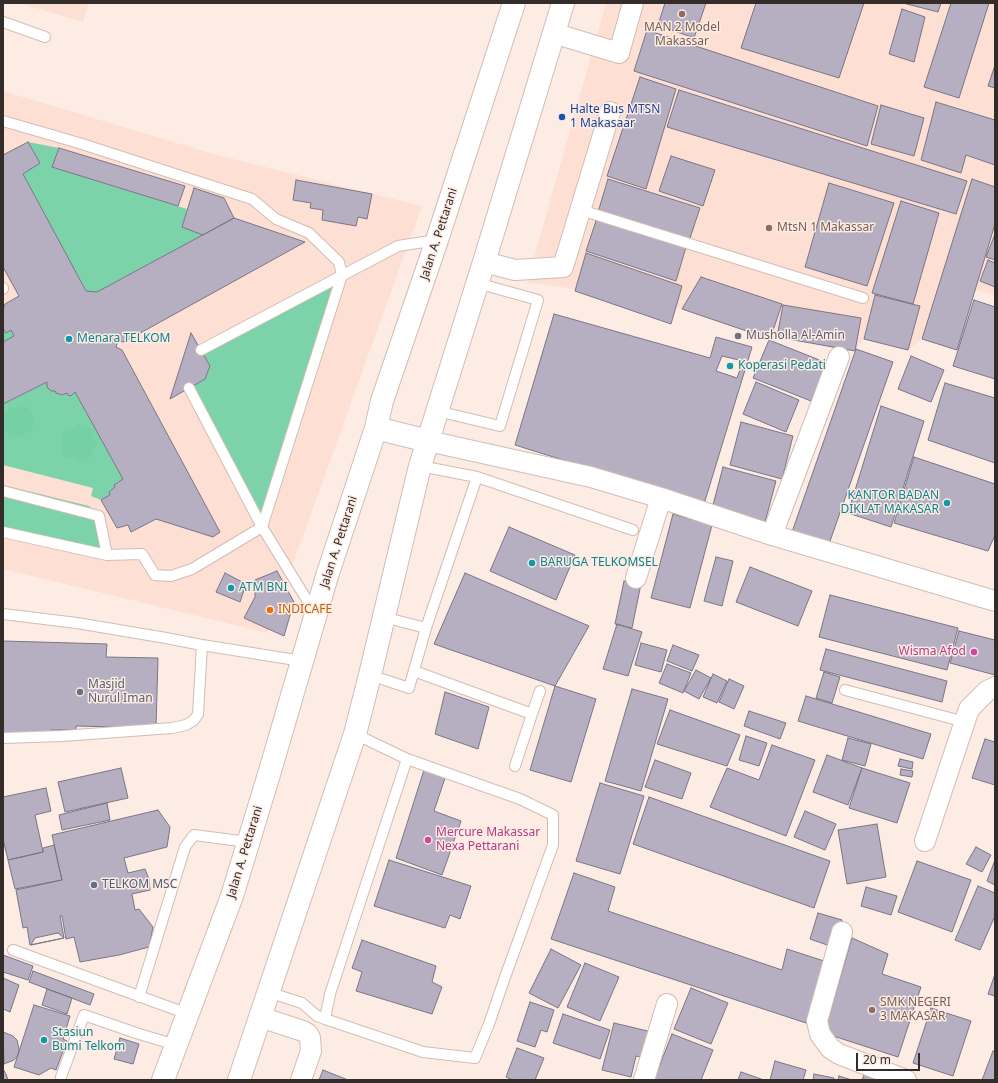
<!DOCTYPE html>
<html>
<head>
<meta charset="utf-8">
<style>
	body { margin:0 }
	#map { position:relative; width:998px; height:1083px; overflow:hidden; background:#fdece4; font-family:"Noto Sans",sans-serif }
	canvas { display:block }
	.frame { position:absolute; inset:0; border:4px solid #342c29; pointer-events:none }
	.scale { position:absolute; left:856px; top:1053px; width:64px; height:18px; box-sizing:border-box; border:2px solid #342c29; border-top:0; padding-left:5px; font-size:12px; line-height:14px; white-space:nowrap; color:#342c29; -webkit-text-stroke:3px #fdece4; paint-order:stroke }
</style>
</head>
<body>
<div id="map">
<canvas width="998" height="1083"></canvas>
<div class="frame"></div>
<div class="scale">20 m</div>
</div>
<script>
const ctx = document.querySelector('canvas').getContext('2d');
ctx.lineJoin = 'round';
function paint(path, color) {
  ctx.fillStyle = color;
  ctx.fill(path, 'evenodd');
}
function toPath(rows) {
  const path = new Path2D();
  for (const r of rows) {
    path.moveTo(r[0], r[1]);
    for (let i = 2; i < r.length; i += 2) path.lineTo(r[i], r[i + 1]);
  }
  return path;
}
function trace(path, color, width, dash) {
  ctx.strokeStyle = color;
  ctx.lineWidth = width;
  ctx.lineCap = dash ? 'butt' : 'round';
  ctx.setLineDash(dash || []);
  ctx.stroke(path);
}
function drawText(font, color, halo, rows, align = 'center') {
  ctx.font = font + ' "Noto Sans",sans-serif';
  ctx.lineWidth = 3;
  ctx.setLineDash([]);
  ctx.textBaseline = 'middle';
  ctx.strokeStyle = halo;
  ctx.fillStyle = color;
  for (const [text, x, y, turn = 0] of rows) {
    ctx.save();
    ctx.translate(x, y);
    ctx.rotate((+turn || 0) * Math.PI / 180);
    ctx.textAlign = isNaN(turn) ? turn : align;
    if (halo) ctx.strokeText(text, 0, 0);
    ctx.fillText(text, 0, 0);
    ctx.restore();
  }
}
paint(toPath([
	[18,3,89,3,83,22],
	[606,3,995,3,995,295,975,290,957,350,922,339,908,350,864,339,855,351,777,337,770,339,682,309,635,299,542,284,527,283],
	[3,91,217,155,422,206,268,633,3,569]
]), '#fde0d3');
paint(toPath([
	[28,142,59,148,52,167,187,209,182,227,203,235,97,292,86,291,23,174,40,163],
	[342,275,262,527,189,388,205,379,210,366,201,350],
	[3,329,6,333,11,330,14,336,3,342],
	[47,382,47,387,51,391,55,391,56,393,62,395,67,393,68,395,71,396,75,392,123,479,115,485,115,487,109,492,110,495,101,500,91,496,93,488,3,465,3,404],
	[3,485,89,506,99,516,107,555,3,532]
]), '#7dd3a9');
paint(toPath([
	[27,406,33,414,35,422,31,430,22,436,12,438,3,430,3,417,9,409],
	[77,423,89,428,92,432,92,437,98,445,94,447,91,456,86,461,79,462,75,456,67,459,60,454,64,441,61,434,65,429,73,429]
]), '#75d1a5');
const building = toPath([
	[665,3,706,3,694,38,658,25,665,3],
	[756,3,864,3,839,78,741,48,756,3],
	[903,3,941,3,938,12,903,3],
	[951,3,989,3,959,98,924,87,951,3],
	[902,9,925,17,914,62,889,54,902,9],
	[647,30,878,106,867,146,634,71,647,30],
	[995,65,995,88,988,86,995,65],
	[640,77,676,89,646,189,607,176,640,77],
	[679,90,967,181,956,214,667,127,679,90],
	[936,102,995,120,995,165,966,155,961,173,921,160,936,102],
	[881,105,924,118,914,156,871,144,881,105],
	[28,142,40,163,23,174,86,291,97,292,234,218,305,242,124,342,118,341,116,347,122,350,220,532,213,537,156,519,131,532,128,525,117,528,101,500,110,495,109,492,115,487,114,485,123,479,75,392,71,396,68,395,67,393,62,395,56,393,55,391,51,391,47,387,47,382,3,404,3,342,14,336,11,330,6,333,3,328,3,310,5,304,19,296,3,267,3,155,28,142],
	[59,148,185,186,178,206,52,167,59,148],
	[671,156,715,170,703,206,659,191,671,156],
	[608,179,700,208,689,241,598,212,608,179],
	[972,179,995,187,995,224,957,350,922,339,972,179],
	[296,180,372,194,367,219,358,217,356,226,322,220,323,210,310,208,311,203,293,200,296,180],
	[829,183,894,203,867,286,805,267,829,183],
	[194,188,224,198,234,218,203,235,182,227,194,188],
	[901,201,939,213,913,304,872,293,901,201],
	[597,218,686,247,676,281,586,251,597,218],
	[995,234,995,260,986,257,995,234],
	[586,253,682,286,671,324,575,291,586,253],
	[988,260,995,263,995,287,980,281,988,260],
	[701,277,782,304,770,339,682,309,701,277],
	[875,295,920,306,908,350,864,339,875,295],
	[974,300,995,307,995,379,953,366,974,300],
	[783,305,861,318,855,351,777,337,783,305],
	[554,314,710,358,716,337,752,347,704,504,515,445,554,314],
	[191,333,210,366,205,379,170,399,191,333],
	[769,340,827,363,811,401,753,378,769,340],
	[856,349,893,362,829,544,792,532,856,349],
	[722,356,743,361,737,378,716,371,722,356],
	[911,356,944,370,931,402,898,389,911,356],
	[756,382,799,400,786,432,743,414,756,382],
	[945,383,995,398,995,463,928,440,945,383],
	[881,406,924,421,891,527,848,513,881,406],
	[741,422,793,436,782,479,730,465,741,422],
	[914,457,995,484,995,535,988,551,894,523,914,457],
	[723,467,776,481,765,522,712,509,723,467],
	[673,514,712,525,690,608,651,598,673,514],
	[509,527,575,555,556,600,490,571,509,527],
	[716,557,733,561,722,606,704,601,716,557],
	[750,567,812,591,798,626,736,602,750,567],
	[277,571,294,602,284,636,244,618,255,597,255,580,277,571],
	[225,573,246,584,240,602,216,592,225,573],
	[465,573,589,626,555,686,434,644,465,573],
	[624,581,641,584,632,628,615,624,624,581],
	[830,595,958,628,947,670,819,637,830,595],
	[617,624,642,632,628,676,603,669,617,624],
	[959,631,995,640,995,675,950,663,959,631],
	[3,641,107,644,106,657,158,658,156,728,76,726,76,730,51,730,51,735,3,733,3,641],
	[641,643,667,650,661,672,635,665,641,643],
	[673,645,699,655,692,671,667,661,673,645],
	[826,649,947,681,942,702,820,670,826,649],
	[667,664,691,673,683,693,659,683,667,664],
	[696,670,711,678,699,699,684,691,696,670],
	[824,672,840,677,832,703,816,698,824,672],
	[713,674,727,681,717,703,703,697,713,674],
	[729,679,744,686,734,709,719,702,729,679],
	[555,686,596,699,571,782,530,770,555,686],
	[632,689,668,699,641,791,605,781,632,689],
	[445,692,489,707,478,749,435,734,445,692],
	[806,696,931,734,923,759,798,721,806,696],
	[670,710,740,735,727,766,657,744,670,710],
	[749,711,786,723,780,739,744,726,749,711],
	[746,736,767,743,759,766,739,760,746,736],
	[848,738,871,744,865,766,842,760,848,738],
	[985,739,995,742,995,785,972,778,985,739],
	[772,745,815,760,786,836,710,807,727,768,759,780,772,745],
	[827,755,862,768,848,805,813,792,827,755],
	[900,759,913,762,912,769,898,766,900,759],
	[655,760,691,773,682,799,645,787,655,760],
	[121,768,128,798,65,812,58,782,121,768],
	[862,768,910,783,897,823,849,808,862,768],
	[901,769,913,771,912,777,900,775,901,769],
	[424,770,445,778,434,811,461,821,442,875,396,858,424,770],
	[600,783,644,796,620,874,576,861,600,783],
	[46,788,51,811,35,815,43,852,8,860,3,839,3,797,46,788],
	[649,797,830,861,814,908,633,844,649,797],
	[107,803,110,820,62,830,59,815,107,803],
	[158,810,170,827,167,847,124,858,128,873,145,869,149,879,150,890,132,894,135,910,139,909,153,927,149,947,119,955,80,962,74,937,66,939,62,916,60,916,64,938,30,945,27,927,23,928,16,890,62,880,52,835,158,810],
	[805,811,836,824,825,850,794,837,805,811],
	[877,824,886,877,847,884,838,830,877,824],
	[54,845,62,880,15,889,8,860,43,852,43,848,54,845],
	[976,847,991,855,982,872,966,864,976,847],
	[389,860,471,886,460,919,450,915,445,928,374,906,389,860],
	[995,860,995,885,987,881,995,860],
	[917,861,971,880,952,932,898,912,917,861],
	[574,873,615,887,608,911,782,970,787,949,827,962,809,1024,551,939,574,873],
	[978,886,995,893,995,916,980,950,955,940,978,886],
	[866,887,897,896,891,915,861,906,866,887],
	[818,913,842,920,833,947,810,939,818,913],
	[58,933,64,938,31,945,35,938,58,933],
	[852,938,888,954,882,974,921,987,898,1057,824,1033,852,938],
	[362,940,436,966,432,982,442,987,432,1014,356,991,362,972,352,968,362,940],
	[551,949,581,965,558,1008,529,993,551,949],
	[3,955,33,966,28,980,3,972,3,955],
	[585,963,619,977,600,1021,567,1007,585,963],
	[33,971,94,994,90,1005,29,982,33,971],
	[995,974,995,996,988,994,995,974],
	[3,978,19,985,10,1012,3,1009,3,978],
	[691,988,728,1003,711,1044,674,1029,691,988],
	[47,989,72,998,67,1014,42,1005,47,989],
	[530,1002,554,1010,547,1032,541,1030,535,1047,517,1041,530,1002],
	[34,1005,70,1016,63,1039,67,1041,56,1070,51,1068,39,1075,14,1067,34,1005],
	[931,1008,971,1021,953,1076,913,1063,931,1008],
	[563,1014,610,1030,600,1059,553,1043,563,1014],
	[614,1023,652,1032,645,1058,636,1056,631,1077,602,1070,614,1023],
	[3,1032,13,1036,17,1040,19,1049,18,1055,14,1060,4,1064,3,1032],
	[672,1034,713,1050,701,1080,654,1080,672,1034],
	[120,1038,139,1044,133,1064,114,1059,120,1038],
	[517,1048,544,1058,535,1080,513,1080,506,1077,517,1048],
	[993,1051,995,1052,995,1080,982,1080,993,1051],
	[775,1061,806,1070,803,1080,770,1080,775,1061],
	[3,1069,6,1074,8,1080,3,1080,3,1069],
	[323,1070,348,1080,319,1080,323,1070],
	[866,1070,882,1080,862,1080,866,1070],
	[741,1072,764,1080,738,1080,741,1072],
	[814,1074,834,1078,834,1080,813,1080,814,1074],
	[839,1076,852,1080,838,1080,839,1076]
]);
paint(building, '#b5afc1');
trace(building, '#7a7586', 1);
const service = toPath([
	[3,22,45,37],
	[3,121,79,143,252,199,276,219,309,233,339,262,342,275,262,527,192,569,171,576,155,575,142,554,107,555,3,532],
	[581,210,863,298],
	[3,288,3,289],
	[201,350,398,246,437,240],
	[189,388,262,527,315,613],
	[437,411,500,426,538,300,477,283],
	[477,477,633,530],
	[3,491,99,516,107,555],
	[3,614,77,623,166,638,202,645],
	[383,617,426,628],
	[414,671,532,714,540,691],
	[370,675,409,688,426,628,477,477,420,466],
	[845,690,965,722],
	[3,738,62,736,172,728,186,725,194,720,198,714,202,645,302,661],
	[515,766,532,714],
	[13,950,188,1014],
	[268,992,302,1003,317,1016,325,1019,330,994,407,759,355,734],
	[139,997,185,847,194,835,248,842],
	[325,1019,423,1052,475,1058,489,1024,504,980,553,845,553,815,520,799,407,759],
	[61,1077,84,1015,136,1033,176,1045]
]);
const minor = toPath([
	[553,33,619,53,633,3],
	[484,262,515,270,563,267,610,112],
	[428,441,591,477,661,498,772,535,995,601],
	[772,535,839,357],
	[636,578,661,498],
	[925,841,969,709,987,691,995,687],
	[842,932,817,1021,820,1034,830,1048,839,1054,906,1080],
	[260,1017,303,1031,308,1034,310,1038,311,1051,301,1080],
	[644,1080,667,1004]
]);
const trunk = toPath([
	[376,428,428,441],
	[163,1080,232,896,270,771,327,576,376,428,382,401,437,240,514,3],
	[239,1080,355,734,370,675,420,466,484,262,563,3]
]);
trace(service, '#d2bdb4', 12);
trace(minor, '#d2bdb4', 22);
trace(trunk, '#d2bdb4', 24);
trace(service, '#fff', 10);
trace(minor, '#fff', 20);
trace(trunk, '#fff', 22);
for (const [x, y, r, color] of [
	[682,14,4,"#8d6e63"],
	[562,117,4,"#1a4fb4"],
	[769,228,4,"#8d6e63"],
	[738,336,4,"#6b7280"],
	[69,339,4,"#0f9aa8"],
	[730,366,4,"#0f9aa8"],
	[947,503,4,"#0f9aa8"],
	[532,563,4,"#0f9aa8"],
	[231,588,4,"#0f9aa8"],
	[270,610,4,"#e8710a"],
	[974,652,4,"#d1479c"],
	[80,692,4,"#6b7280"],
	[428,840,4,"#d1479c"],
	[94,885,4,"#5c6f8a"],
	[872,1010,4,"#8d6e63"],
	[44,1040,4,"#0f9aa8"]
]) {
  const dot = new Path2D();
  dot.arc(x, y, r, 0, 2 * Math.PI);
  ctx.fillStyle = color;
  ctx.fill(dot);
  trace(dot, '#fdece4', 1.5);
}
drawText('12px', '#785e54', '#fdece4', [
	["MAN 2 Model",682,28,"center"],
	["Makassar",682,42,"center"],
	["MtsN 1 Makassar",777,228],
	["SMK NEGERI",880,1003],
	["3 MAKASAR",880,1017]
], 'left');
drawText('12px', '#164399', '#fdece4', [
	["Halte Bus MTSN",570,110],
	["1 Makasaar",570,124]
], 'left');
drawText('12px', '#342c29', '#fdece4', [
	["Jalan A. Pettarani",439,234,-72],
	["Jalan A. Pettarani",339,542,-72],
	["Jalan A. Pettarani",245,852,-73]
]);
drawText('12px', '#5b616d', '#fdece4', [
	["Musholla Al-Amin",746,336],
	["Masjid",88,685],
	["Nurul Iman",88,699]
], 'left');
drawText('12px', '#0d838f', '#fdece4', [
	["Menara TELKOM",77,339],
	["Koperasi Pedati",738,366],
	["KANTOR BADAN",939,496,"right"],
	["DIKLAT MAKASAR",939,510,"right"],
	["BARUGA TELKOMSEL",540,563],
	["ATM BNI",239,588],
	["Stasiun",52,1033],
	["Bumi Telkom",52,1047]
], 'left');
drawText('12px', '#c56008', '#fdece4', [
	["INDICAFE",278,610]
], 'left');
drawText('12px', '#b23c85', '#fdece4', [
	["Wisma Afod",966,652],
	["Mercure Makassar",436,833,"left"],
	["Nexa Pettarani",436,847,"left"]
], 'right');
drawText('12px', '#4e5e75', '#fdece4', [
	["TELKOM MSC",102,885]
], 'left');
</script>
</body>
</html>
